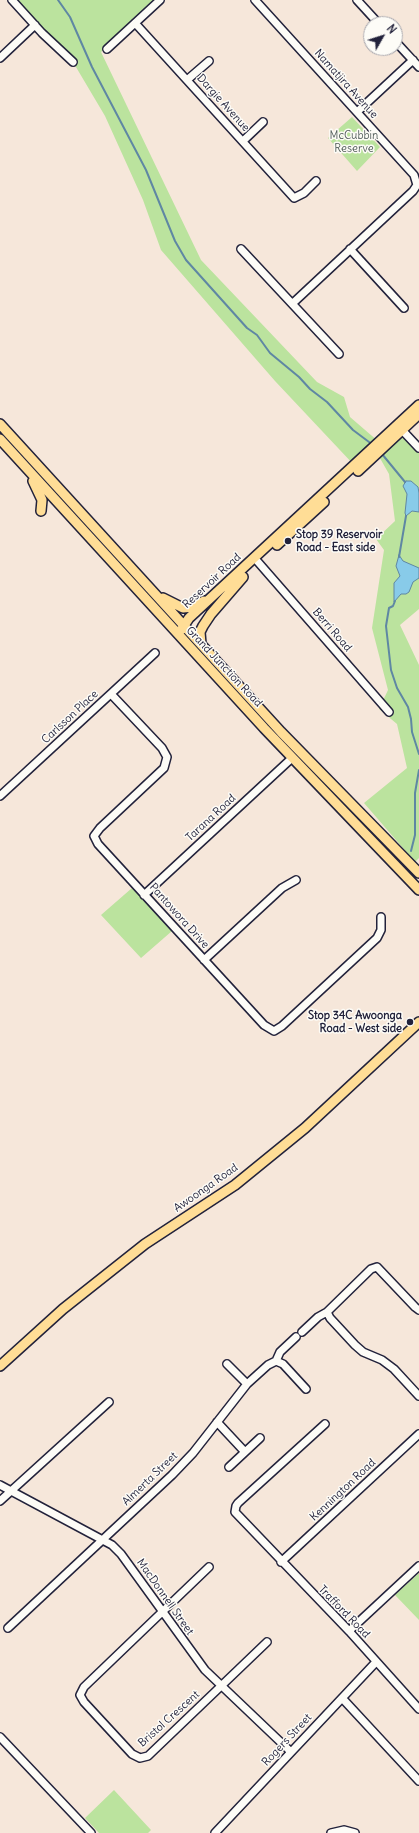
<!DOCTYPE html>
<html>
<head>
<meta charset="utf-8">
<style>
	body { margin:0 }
	#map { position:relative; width:419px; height:1833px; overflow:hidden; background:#f6e7da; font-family:Delius,sans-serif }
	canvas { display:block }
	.north { position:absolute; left:363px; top:16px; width:40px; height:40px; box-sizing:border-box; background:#fdfcf7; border:1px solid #a5a5ac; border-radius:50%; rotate:51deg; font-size:11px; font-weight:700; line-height:16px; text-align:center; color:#22223b }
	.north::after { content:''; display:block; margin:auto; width:14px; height:18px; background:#22223b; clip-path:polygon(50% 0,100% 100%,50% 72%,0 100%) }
</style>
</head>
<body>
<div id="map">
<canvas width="419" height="1833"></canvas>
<div class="north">N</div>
</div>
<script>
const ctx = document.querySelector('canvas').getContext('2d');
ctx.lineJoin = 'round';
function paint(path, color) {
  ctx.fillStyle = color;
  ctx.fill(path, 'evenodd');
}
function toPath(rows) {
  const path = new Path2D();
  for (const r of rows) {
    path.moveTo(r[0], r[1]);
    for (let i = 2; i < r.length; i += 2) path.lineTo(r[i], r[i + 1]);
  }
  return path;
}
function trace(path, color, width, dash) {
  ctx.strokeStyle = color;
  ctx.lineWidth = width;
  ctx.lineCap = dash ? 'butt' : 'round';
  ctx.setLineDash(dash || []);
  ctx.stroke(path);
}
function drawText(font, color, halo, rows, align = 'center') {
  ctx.font = font + ' Delius,sans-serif';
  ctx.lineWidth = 3;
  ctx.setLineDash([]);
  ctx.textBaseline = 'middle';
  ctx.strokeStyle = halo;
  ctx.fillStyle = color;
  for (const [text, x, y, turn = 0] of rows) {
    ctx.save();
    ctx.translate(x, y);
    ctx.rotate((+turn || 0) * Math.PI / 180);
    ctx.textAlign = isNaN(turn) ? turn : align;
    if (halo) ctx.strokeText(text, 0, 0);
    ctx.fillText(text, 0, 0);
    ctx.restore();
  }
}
paint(toPath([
	[15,0,159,0,101,52,201,260,317,382,344,397,350,417,379,442,354,465,275,381,161,250,143,200,105,116,73,62],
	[352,117,380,147,357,171,328,138],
	[402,430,419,448,419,609,400,625,419,665,419,858,415,862,364,803,407,768,397,724,379,709,388,690,372,628,384,550,376,539,395,521,389,474,377,453],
	[132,888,172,931,141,958,101,915],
	[419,1573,419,1620,395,1595],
	[114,1790,151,1830,148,1833,99,1833,85,1818]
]), '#bbe39e');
const water = toPath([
	[406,481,411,481,418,487,419,493,419,512,412,511,406,516,405,513,407,494,403,486,406,481],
	[399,555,403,561,419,568,419,578,413,582,409,592,406,594,401,594,394,602,394,583,400,576,396,566,399,555]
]);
paint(water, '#88cbe9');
trace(water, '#5f87a3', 1);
trace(toPath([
	[58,0,70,17,92,67,146,170,175,241,186,260,247,328,257,335,270,353,299,377,310,389,327,402,353,430,373,445],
	[382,454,405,482],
	[399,557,406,516],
	[395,601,393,606,389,608,386,626,391,670,397,688,408,707,411,719,412,732,419,754],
	[411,851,415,835,415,793,419,770]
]), '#5f87a3', 2);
const minor = toPath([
	[12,0,42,33,73,62],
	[255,0,414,175,417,185,413,191,293,303],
	[357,0,379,24],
	[135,23,294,198,304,193,316,181],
	[395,41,419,67],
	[107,49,160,0],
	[0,58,35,25],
	[187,80,209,61],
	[357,112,413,60],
	[243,141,263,122],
	[241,249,339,354],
	[350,249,404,308],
	[402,430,419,448],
	[258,562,389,712],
	[111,694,162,748,167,757,164,768,100,828,94,836,98,844,264,1025,274,1031,282,1026,377,938,381,930,381,917],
	[0,796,155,653],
	[144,895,292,758],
	[204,960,282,888,296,880],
	[327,1312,330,1318,355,1345,363,1352,382,1360,394,1369,419,1396],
	[302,1332,318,1317,327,1312,371,1269,377,1267,415,1307,419,1310],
	[276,1361,283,1364,306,1389],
	[227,1364,247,1384],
	[217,1422,245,1452],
	[325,1424,238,1503,236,1506,235,1512,349,1631,419,1709],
	[229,1467,260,1438],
	[0,1485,112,1545,121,1554,205,1670,291,1752],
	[0,1501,109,1402],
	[281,1562,419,1434],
	[209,1567,84,1687,80,1695,84,1702,132,1754,140,1758,148,1756,267,1642],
	[8,1628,172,1475,193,1453,247,1384,268,1365,276,1361,280,1352,296,1337],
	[349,1631,419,1566],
	[342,1698,419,1781],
	[0,1737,91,1833],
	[215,1833,376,1662],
	[331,1833,344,1830,355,1833]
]);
const major = toPath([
	[0,424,281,732,419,873],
	[0,439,264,728,419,890],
	[358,471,419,414],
	[33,481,42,500,41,511],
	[277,545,324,502],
	[163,598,183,608,193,607,204,601],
	[181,630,189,618,419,405],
	[201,644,200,632,203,626,211,614,243,577],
	[0,1366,63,1309,145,1244,235,1185,305,1128,419,1022]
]);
trace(minor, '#22223b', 10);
trace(major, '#22223b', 12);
trace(minor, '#fdfcf7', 7);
trace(major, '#ffdd96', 9);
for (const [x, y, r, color] of [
	[288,541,4,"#22223b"],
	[410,1022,4,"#22223b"]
]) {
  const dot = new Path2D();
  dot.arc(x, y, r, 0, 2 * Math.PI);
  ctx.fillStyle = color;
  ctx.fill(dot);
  trace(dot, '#fdfcf7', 1.5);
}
drawText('11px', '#22223b', '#fdfcf7', [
	["Namatjira Avenue",346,84,48],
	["Dargie Avenue",223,103,48],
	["Reservoir Road",212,581,-43],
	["Berri Road",332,630,49],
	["Grand Junction Road",224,667,47],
	["Carlsson Place",70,717,-43],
	["Tarana Road",211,818,-43],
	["Pantowora Drive",179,916,48],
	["Awoonga Road",206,1188,-35],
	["Almerta Street",150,1479,-44],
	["Kennington Road",343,1490,-43],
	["MacDonnell Street",165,1597,55],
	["Trafford Road",344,1612,46],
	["Bristol Crescent",169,1719,-42],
	["Rogers Street",287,1740,-47]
]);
drawText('11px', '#505c59', '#fdfcf7', [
	["McCubbin",354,136],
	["Reserve",354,149]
]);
drawText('bold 11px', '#22223b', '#fdfcf7', [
	["Stop 39 Reservoir",296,535],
	["Road - East side",296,548],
	["Stop 34C Awoonga",402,1016,"right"],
	["Road - West side",402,1029,"right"]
], 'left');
</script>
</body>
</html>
